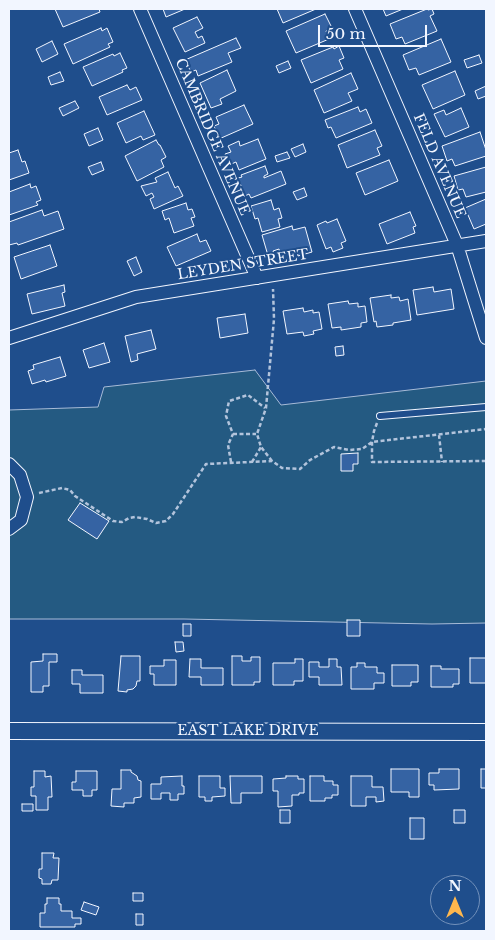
<!DOCTYPE html>
<html>
<head>
<meta charset="utf-8">
<style>
	body { margin:0 }
	#map { position:relative; width:495px; height:940px; overflow:hidden; background:#1f4e8c; font-family:"Libre Baskerville",serif }
	canvas { display:block }
	.frame { position:absolute; inset:0; border:10px solid #f2f6ff; pointer-events:none }
	.north { position:absolute; left:430px; top:875px; width:50px; height:50px; box-sizing:border-box; background:#1f4e8c; border:1px solid #7391ba; border-radius:50%; rotate:0deg; font-size:14px; font-weight:700; line-height:20px; text-align:center; color:#f2f6ff }
	.north::after { content:''; display:block; margin:auto; width:18px; height:22px; background:#ffb74d; clip-path:polygon(50% 0,100% 100%,50% 72%,0 100%) }
	.scale { position:absolute; left:318px; top:25px; width:109px; height:22px; box-sizing:border-box; border:2px solid #f2f6ff; border-top:0; padding-left:6px; font-size:15px; line-height:18px; white-space:nowrap; color:#f2f6ff; -webkit-text-stroke:4px #1f4e8c; paint-order:stroke }
</style>
</head>
<body>
<div id="map">
<canvas width="495" height="940"></canvas>
<div class="frame"></div>
<div class="north">N</div>
<div class="scale">50 m</div>
</div>
<script>
const ctx = document.querySelector('canvas').getContext('2d');
ctx.lineJoin = 'round';
function paint(path, color) {
  ctx.fillStyle = color;
  ctx.fill(path, 'evenodd');
}
function toPath(rows) {
  const path = new Path2D();
  for (const r of rows) {
    path.moveTo(r[0], r[1]);
    for (let i = 2; i < r.length; i += 2) path.lineTo(r[i], r[i + 1]);
  }
  return path;
}
function trace(path, color, width, dash) {
  ctx.strokeStyle = color;
  ctx.lineWidth = width;
  ctx.lineCap = dash ? 'butt' : 'round';
  ctx.setLineDash(dash || []);
  ctx.stroke(path);
}
function drawText(font, color, halo, rows, align = 'center') {
  ctx.font = font + ' "Libre Baskerville",serif';
  ctx.lineWidth = 4;
  ctx.setLineDash([]);
  ctx.textBaseline = 'middle';
  ctx.strokeStyle = halo;
  ctx.fillStyle = color;
  for (const [text, x, y, turn = 0] of rows) {
    ctx.save();
    ctx.translate(x, y);
    ctx.rotate((+turn || 0) * Math.PI / 180);
    ctx.textAlign = isNaN(turn) ? turn : align;
    if (halo) ctx.strokeText(text, 0, 0);
    ctx.fillText(text, 0, 0);
    ctx.restore();
  }
}
const green = toPath([
	[255,370,281,405,486,381,486,623,432,624,184,619,9,619,9,410,98,407,104,387,255,370]
]);
paint(green, '#245a82');
trace(green, '#a8bbd7', 1);
const building = toPath([
	[55,9,99,9,100,12,63,27,55,9],
	[163,9,185,9,166,17,163,9],
	[277,9,316,9,283,23,277,9],
	[383,9,403,9,386,16,383,9],
	[427,9,428,10,432,9,434,14,430,16,437,31,405,44,402,37,396,39,390,24,427,9],
	[325,14,332,28,326,31,329,39,296,53,286,31,325,14],
	[197,17,203,28,195,32,198,38,202,36,205,43,185,52,173,28,197,17],
	[101,28,102,31,107,28,113,42,108,44,110,47,73,64,64,44,101,28],
	[236,38,241,48,228,53,232,62,198,76,196,70,191,72,185,60,236,38],
	[441,39,451,62,419,75,416,68,409,70,403,55,441,39],
	[52,41,58,54,42,62,36,49,52,41],
	[339,46,344,58,339,60,343,69,311,83,301,60,333,47,334,49,339,46],
	[120,53,127,68,122,70,123,72,92,86,83,67,113,54,114,56,120,53],
	[479,55,482,63,467,68,464,60,479,55],
	[288,61,291,68,279,73,276,66,288,61],
	[227,70,236,91,220,99,222,104,211,108,200,83,227,70],
	[455,71,465,95,433,109,422,85,455,71],
	[60,72,64,81,51,85,48,77,60,72],
	[351,73,358,89,348,93,352,101,324,113,314,90,351,73],
	[127,85,130,90,136,87,142,100,107,115,99,97,127,85],
	[486,86,486,96,478,99,475,91,486,86],
	[75,101,79,108,63,116,59,108,75,101],
	[244,105,253,124,219,139,214,126,219,124,216,117,244,105],
	[358,107,360,112,366,109,372,123,336,138,331,127,328,128,325,120,358,107],
	[461,108,469,127,445,137,434,114,444,110,446,115,461,108],
	[144,111,155,135,143,140,141,136,126,143,117,123,144,111],
	[98,128,103,140,89,146,84,134,98,128],
	[375,130,382,146,377,148,380,155,347,168,338,145,375,130],
	[480,132,486,150,486,156,455,166,452,159,447,161,442,146,480,132],
	[258,139,266,159,239,170,236,162,229,165,225,154,231,152,228,146,239,141,240,146,258,139],
	[156,140,159,145,160,145,166,157,161,160,164,167,137,181,125,156,156,140],
	[303,144,306,152,295,157,291,149,303,144],
	[18,150,22,162,25,161,29,173,9,180,9,153,18,150],
	[287,152,290,158,277,162,275,156,287,152],
	[389,160,398,181,365,195,356,173,389,160],
	[101,162,104,170,92,175,88,167,101,162],
	[265,166,268,174,264,176,264,178,281,171,286,184,251,198,249,194,245,196,238,178,242,177,241,175,265,166],
	[486,167,486,192,466,197,463,189,458,190,454,176,486,167],
	[168,172,175,188,178,186,183,196,154,209,150,199,154,197,152,193,146,196,141,186,157,182,155,178,168,172],
	[30,184,31,188,36,186,41,200,36,202,38,205,9,215,9,192,30,184],
	[304,188,307,196,297,200,293,192,304,188],
	[486,199,486,224,474,229,465,208,486,199],
	[271,200,274,210,279,208,282,218,278,219,280,227,262,232,258,218,255,219,251,206,271,200],
	[186,203,188,210,192,209,195,217,191,218,194,226,174,233,169,218,165,220,162,211,186,203],
	[42,210,44,216,58,211,64,229,18,245,17,243,9,245,9,222,42,210],
	[410,212,416,226,413,227,415,233,387,244,379,224,410,212],
	[337,219,346,241,341,243,343,248,333,252,331,247,326,249,317,225,326,221,327,223,337,219],
	[292,226,293,230,305,227,312,252,298,256,297,250,280,254,279,249,273,251,275,258,269,259,262,235,292,226],
	[197,234,200,242,206,240,211,251,176,266,167,247,197,234],
	[50,245,57,266,21,279,14,257,50,245],
	[136,257,142,272,134,276,127,261,136,257],
	[64,285,65,292,62,293,65,306,32,314,27,294,64,285],
	[433,287,434,292,451,289,454,309,417,315,413,290,433,287],
	[391,295,391,298,399,297,400,301,408,299,411,320,393,323,393,325,377,327,376,321,374,322,370,298,391,295],
	[348,301,349,304,358,303,358,307,365,306,367,322,361,323,361,327,341,330,341,327,332,328,328,304,348,301],
	[303,308,304,312,313,310,313,313,319,312,322,329,313,331,314,334,304,336,303,332,287,334,283,311,303,308],
	[245,314,248,333,220,338,217,318,245,314],
	[151,330,156,349,137,354,138,360,131,362,125,336,151,330],
	[104,343,110,362,89,368,83,350,104,343],
	[343,346,344,355,336,356,335,347,343,346],
	[60,357,66,376,46,382,45,380,32,384,28,371,34,369,33,365,60,357],
	[358,453,358,464,353,464,353,471,341,471,341,454,358,453],
	[80,503,109,521,97,539,68,520,80,503],
	[347,620,360,620,360,636,347,636,347,620],
	[183,624,191,624,191,636,183,636,183,624],
	[175,642,183,642,184,651,176,652,175,642],
	[43,654,57,654,57,662,49,662,49,686,43,686,43,692,31,692,31,662,43,661,43,654],
	[121,656,140,656,140,681,137,681,136,686,133,689,127,690,127,692,118,691,121,656],
	[232,656,242,656,242,661,251,661,251,657,260,657,260,682,254,682,254,685,232,685,232,656],
	[470,658,486,658,486,683,470,683,470,658],
	[190,659,201,659,201,668,223,668,223,685,201,685,201,677,189,677,190,659],
	[295,659,303,659,303,681,294,681,294,685,273,685,273,663,295,663,295,659],
	[329,659,337,659,337,667,341,667,342,685,319,685,319,677,309,677,309,662,319,662,319,667,329,667,329,659],
	[164,660,176,660,176,685,154,685,154,674,150,674,150,666,164,666,164,660],
	[357,663,365,663,365,667,377,667,377,673,384,673,384,683,374,683,374,689,351,689,351,667,357,667,357,663],
	[392,665,418,665,418,682,411,682,411,686,392,686,392,665],
	[431,666,441,666,441,669,459,669,459,684,453,684,453,687,431,687,431,666],
	[72,670,82,670,82,675,103,675,103,693,80,693,80,684,72,684,72,670],
	[391,769,419,769,419,797,409,797,409,792,391,792,391,769],
	[439,769,459,769,459,789,434,790,434,785,429,785,429,773,439,773,439,769],
	[481,769,486,769,486,788,481,788,481,769],
	[121,770,131,770,131,772,137,776,138,780,141,781,141,797,134,798,134,803,124,803,124,807,111,806,112,789,121,789,121,770],
	[34,771,45,771,45,777,51,776,52,797,48,797,48,810,36,810,36,796,31,796,31,787,34,787,34,771],
	[76,771,97,771,97,790,92,790,92,796,83,796,83,790,72,790,72,782,76,782,76,771],
	[182,776,182,786,184,786,184,794,178,794,178,800,170,800,170,793,161,793,161,799,151,799,151,784,161,784,161,777,182,776],
	[199,776,220,776,220,788,225,788,225,796,212,797,212,801,205,801,205,797,199,797,199,776],
	[230,776,262,776,262,793,241,793,241,803,231,803,230,776],
	[286,776,298,776,298,779,304,779,304,793,299,793,299,795,292,795,292,806,278,807,278,791,273,791,273,779,286,778,286,776],
	[310,776,324,776,324,781,333,781,333,785,338,785,338,795,332,795,332,798,325,798,325,801,310,801,310,776],
	[351,776,372,776,372,787,383,787,384,801,376,802,376,797,366,797,366,806,351,806,351,776],
	[22,804,33,804,33,811,22,811,22,804],
	[280,810,290,810,290,823,280,823,280,810],
	[454,810,465,810,465,823,454,823,454,810],
	[410,818,424,818,424,839,410,839,410,818],
	[42,853,54,853,53,858,59,858,58,880,52,880,51,884,42,884,42,879,39,878,39,869,42,869,42,853],
	[133,893,143,893,143,901,133,901,133,893],
	[47,898,59,898,59,904,61,904,61,911,72,911,72,918,81,918,81,924,75,924,75,927,40,927,40,913,45,913,45,904,47,904,47,898],
	[84,902,99,907,96,915,81,910,84,902],
	[136,914,143,914,143,925,136,925,136,914]
]);
paint(building, '#3563a3');
trace(building, '#f2f6ff', 1);
const service = toPath([
	[380,416,486,407]
]);
const minor = toPath([
	[140,9,257,278],
	[355,9,457,245,486,338],
	[9,338,136,297,486,241],
	[9,464,20,475,27,497,21,520,9,529]
]);
const tertiary = toPath([
	[9,731,486,732]
]);
trace(service, '#f2f6ff', 8);
trace(minor, '#f2f6ff', 14);
trace(tertiary, '#f2f6ff', 18);
trace(toPath([
	[377,423,374,431,372,442,372,462,486,461],
	[233,434,256,434],
	[439,435,442,462],
	[272,461,261,447,257,434,266,408,274,319,273,289],
	[231,462,228,445,233,434,226,416,229,401,248,395,265,408],
	[252,462,261,447],
	[39,493,62,488,70,490,75,496,113,521,122,522,129,518,135,517,147,519,156,523,166,521,173,514,206,464,272,461,282,468,300,469,310,460,334,447,349,450,362,449,372,442,486,429]
]), '#b3c4dc', 2.5, [4, 2.5]);
trace(service, '#1f4e8c', 6);
trace(minor, '#1f4e8c', 12);
trace(tertiary, '#1f4e8c', 16);
drawText('14px', '#f2f6ff', '#1f4e8c', [
	["CAMBRIDGE AVENUE",212,137,67],
	["FELD AVENUE",439,166,67],
	["LEYDEN STREET",243,265,-9],
	["EAST LAKE DRIVE",248,731]
]);
</script>
</body>
</html>
